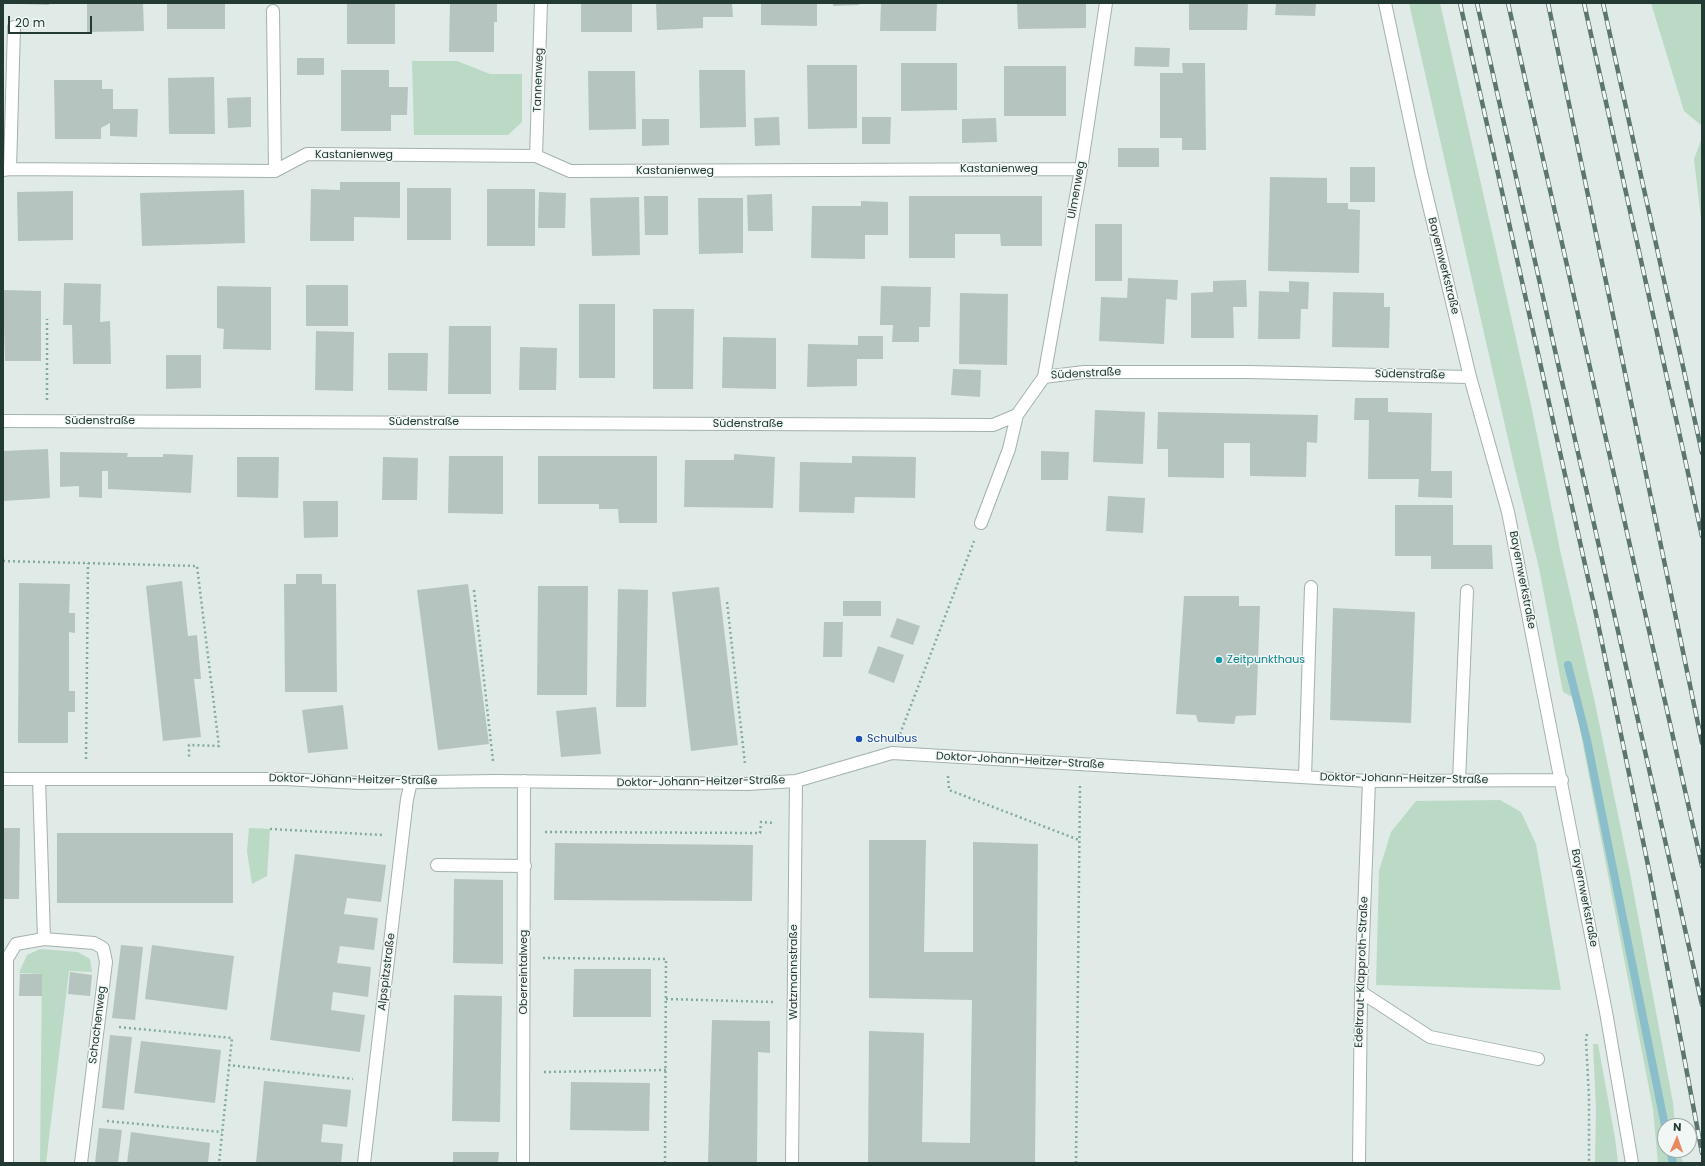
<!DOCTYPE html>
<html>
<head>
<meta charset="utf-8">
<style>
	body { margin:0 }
	#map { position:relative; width:1705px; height:1166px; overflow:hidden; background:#e0eae6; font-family:Poppins,sans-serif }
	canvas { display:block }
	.frame { position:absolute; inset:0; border:4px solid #223934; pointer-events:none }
	.north { position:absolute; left:1657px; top:1118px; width:40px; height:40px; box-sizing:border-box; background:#f0f7f4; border:1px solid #9eaba7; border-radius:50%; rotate:2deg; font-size:11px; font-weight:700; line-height:16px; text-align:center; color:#223934 }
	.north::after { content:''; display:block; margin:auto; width:14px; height:18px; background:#e78a60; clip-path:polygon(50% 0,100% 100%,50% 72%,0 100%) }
	.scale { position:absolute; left:8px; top:16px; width:84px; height:18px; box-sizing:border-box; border:2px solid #223934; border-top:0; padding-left:5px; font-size:12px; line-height:14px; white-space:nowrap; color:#223934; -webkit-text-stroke:3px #f0f7f4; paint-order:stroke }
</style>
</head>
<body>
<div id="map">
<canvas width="1705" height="1166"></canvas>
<div class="frame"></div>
<div class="north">N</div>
<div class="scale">20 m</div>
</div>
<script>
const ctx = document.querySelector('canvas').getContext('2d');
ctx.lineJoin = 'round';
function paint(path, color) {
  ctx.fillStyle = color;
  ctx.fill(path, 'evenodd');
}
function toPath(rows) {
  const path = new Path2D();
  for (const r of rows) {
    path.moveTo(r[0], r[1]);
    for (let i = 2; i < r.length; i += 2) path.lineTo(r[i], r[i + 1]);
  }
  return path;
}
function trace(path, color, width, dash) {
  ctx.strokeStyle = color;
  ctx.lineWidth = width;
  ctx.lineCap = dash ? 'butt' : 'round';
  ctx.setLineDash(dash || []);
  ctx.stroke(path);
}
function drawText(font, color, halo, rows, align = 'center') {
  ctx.font = font + ' Poppins,sans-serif';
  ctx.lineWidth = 3;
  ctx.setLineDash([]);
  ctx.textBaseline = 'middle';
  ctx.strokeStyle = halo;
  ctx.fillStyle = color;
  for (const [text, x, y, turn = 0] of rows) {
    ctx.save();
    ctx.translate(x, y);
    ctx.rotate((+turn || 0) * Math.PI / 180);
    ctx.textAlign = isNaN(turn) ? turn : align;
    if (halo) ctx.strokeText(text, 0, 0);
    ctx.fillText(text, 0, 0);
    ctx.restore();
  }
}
paint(toPath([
	[1409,3,1440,3,1531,405,1560,550,1595,703,1630,873,1673,1103,1675,1126,1665,1126,1665,1150,1679,1150,1683,1163,1658,1163,1653,1109,1574,698,1563,692,1539,568,1514,465],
	[1651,3,1702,3,1702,126,1684,111],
	[412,61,457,61,490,74,522,74,522,122,508,135,414,135],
	[1702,138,1702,227,1694,159],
	[1500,800,1521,812,1536,844,1561,990,1376,985,1379,871,1391,832,1416,801],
	[249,828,270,829,267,876,252,884,247,851],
	[40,949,78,952,90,959,92,972,69,971,46,1163,40,1163,42,974,19,973,27,955],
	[1593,1044,1598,1044,1615,1138,1618,1163,1595,1163,1596,1109]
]), '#badac5');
trace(toPath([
	[1568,665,1587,740,1665,1126],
	[1670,1150,1673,1163]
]), '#8bbecb', 8);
paint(toPath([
	[21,3,49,3,49,5,21,4],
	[87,3,143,3,144,31,87,32],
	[167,3,225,3,225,29,167,29],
	[347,3,395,3,395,44,347,44],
	[450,3,497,3,497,22,494,22,494,52,449,52],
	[581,3,632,3,632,32,581,32],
	[656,3,732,3,733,17,703,17,703,28,657,30],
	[761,3,817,3,817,26,761,25],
	[833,3,859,3,859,5,833,6],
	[881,3,937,3,936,31,880,31],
	[1017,3,1086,3,1086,28,1018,29],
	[1189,3,1248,3,1247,30,1189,30],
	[1276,3,1316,3,1315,16,1275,15],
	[1135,47,1170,48,1169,67,1134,66],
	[297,58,324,58,324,75,297,75],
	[901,63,957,63,957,110,901,111],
	[1182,63,1205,63,1206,150,1182,150,1182,138,1160,138,1160,73,1183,73],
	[807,65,857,65,857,128,808,129],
	[1004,66,1066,66,1066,116,1004,116],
	[341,70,389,70,389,87,408,87,407,115,391,115,391,131,341,131],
	[699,70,745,70,746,127,700,128],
	[588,71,635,71,636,129,589,130],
	[214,77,215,134,169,134,168,78],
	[54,80,102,80,102,89,113,89,113,109,138,109,137,137,110,136,110,123,101,128,101,139,55,139],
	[251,97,251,127,228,128,227,98],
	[779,117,780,145,755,146,754,118],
	[862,117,891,117,890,144,862,144],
	[996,118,997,142,962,143,962,119],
	[642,119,669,119,669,145,642,146],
	[1118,148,1159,148,1159,167,1118,167],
	[1350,167,1375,167,1375,202,1350,202],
	[1270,177,1327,178,1327,203,1348,203,1348,209,1360,210,1359,273,1268,271],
	[340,182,400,182,400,218,354,217,354,241,310,241,311,189,340,190],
	[407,188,451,188,451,240,407,240],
	[487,189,535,189,535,246,487,246],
	[244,190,245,243,142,246,140,193],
	[73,191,73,240,18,241,17,192],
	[539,192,566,193,565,228,538,228],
	[772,194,773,231,748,231,747,195],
	[644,196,668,196,668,235,645,235],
	[909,196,1042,196,1042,246,1001,246,1000,234,955,234,955,258,909,258],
	[639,197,640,255,592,256,590,198],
	[698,198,743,198,743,253,699,254],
	[861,201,888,202,888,235,865,235,865,259,811,258,812,206,861,206],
	[1095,224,1122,224,1122,281,1095,281],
	[1128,278,1178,280,1177,300,1166,299,1164,344,1099,341,1101,297,1127,298],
	[1246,280,1247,307,1233,307,1234,338,1191,338,1191,293,1213,292,1213,281],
	[1289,281,1309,282,1308,309,1301,309,1300,339,1258,339,1259,291,1289,292],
	[64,283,101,284,100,322,110,321,111,364,73,364,72,325,63,325],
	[306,285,348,285,348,326,306,326],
	[217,286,271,287,271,350,223,349,224,329,217,328],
	[881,286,931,287,930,327,919,327,919,342,892,342,893,325,880,325],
	[3,290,41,291,41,361,5,361],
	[1333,292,1384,293,1384,307,1390,307,1389,348,1332,347],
	[960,293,1008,294,1007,365,959,364],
	[579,304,615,304,615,378,579,378],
	[653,309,694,309,693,389,653,389],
	[449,326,491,326,491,394,448,394],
	[316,331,354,332,353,391,315,390],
	[858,336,883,336,883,359,857,359,857,386,807,387,808,344,858,345],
	[723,337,776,338,776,389,722,388],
	[520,347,557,348,556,390,519,390],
	[388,353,428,353,427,391,388,390],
	[166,355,201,355,201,388,166,389],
	[953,369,981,370,980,397,951,395],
	[1355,398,1388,398,1388,412,1432,413,1431,471,1452,471,1452,498,1418,497,1419,479,1368,479,1369,420,1354,420],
	[1095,410,1145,412,1143,464,1093,462],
	[1158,412,1318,415,1317,443,1307,442,1306,477,1250,476,1250,443,1224,443,1224,478,1168,477,1168,449,1157,449],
	[48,449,50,498,3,501,3,451],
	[1041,451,1069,452,1068,480,1041,480],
	[60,452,128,453,127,457,163,457,163,454,193,455,191,493,108,489,108,471,102,471,102,498,79,497,79,486,60,487],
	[734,454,775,457,773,508,684,507,685,460,734,460],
	[449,456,503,456,503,514,448,513],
	[538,456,657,456,657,523,619,523,618,509,599,509,599,504,538,504],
	[852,456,916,457,915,498,855,497,854,513,799,512,800,462,852,463],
	[237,457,279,457,278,498,237,497],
	[383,457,418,458,417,500,382,500],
	[1108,496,1145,498,1143,533,1106,531],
	[303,501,338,501,338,537,304,538],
	[1395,505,1453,505,1453,545,1492,545,1493,569,1431,569,1431,556,1395,556],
	[296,574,322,574,322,584,336,584,337,692,285,692,284,584,296,584],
	[182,581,188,636,197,635,201,679,194,679,201,737,163,741,146,586],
	[19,583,70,584,69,613,75,613,75,633,69,632,69,691,75,691,75,712,68,712,68,743,18,743],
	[468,584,489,744,438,750,417,590],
	[538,586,588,586,587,695,537,695],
	[719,587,738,745,691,751,672,592],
	[618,589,648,590,646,707,616,707],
	[1184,596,1239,596,1239,606,1260,606,1256,715,1236,716,1234,724,1198,722,1196,715,1176,714],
	[843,601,881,601,881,616,843,616],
	[1333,608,1415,612,1411,723,1330,720],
	[897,618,920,626,913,645,890,637],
	[824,622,843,622,842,657,823,657],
	[878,646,904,655,894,683,868,673],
	[343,705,348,749,308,753,302,710],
	[596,707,601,754,561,757,556,711],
	[3,828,20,828,19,899,3,899],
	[57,833,233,833,233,903,57,903],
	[869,840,926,840,924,952,973,952,973,842,1038,844,1035,1163,868,1163,869,1031,924,1033,922,1142,970,1143,972,1000,869,998],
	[555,843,753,845,752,901,554,900],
	[295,854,386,865,381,902,347,898,344,914,378,918,374,950,340,946,337,963,371,967,368,997,333,992,331,1010,365,1015,360,1052,270,1040],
	[454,879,503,880,503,964,453,963],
	[121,945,143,947,135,1020,112,1018],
	[152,945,234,956,227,1010,145,999],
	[574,969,651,969,651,1017,573,1017],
	[70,972,92,975,90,996,68,994],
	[20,974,42,974,42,996,19,996],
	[454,995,502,996,500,1122,452,1121],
	[712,1020,770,1021,770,1053,758,1052,757,1163,708,1163],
	[110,1035,132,1037,124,1110,102,1108],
	[141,1041,221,1050,215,1103,134,1093],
	[264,1081,351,1090,347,1127,323,1124,321,1142,343,1144,341,1163,256,1163],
	[571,1082,650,1083,649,1131,570,1130],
	[99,1128,122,1130,118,1163,95,1163],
	[131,1132,210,1143,208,1163,127,1163],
	[453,1152,499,1152,498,1163,453,1163]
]), '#b6c4bf');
const minor = toPath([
	[1385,3,1421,172,1470,377,1508,512,1606,1012,1632,1163],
	[273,11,275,171],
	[536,156,541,3],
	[10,169,14,27],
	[3,170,10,169,275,171,307,154,536,156,570,171,1081,169],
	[1044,377,1081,169,1106,3],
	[3,421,993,425,1017,415,1044,377,1084,372,1249,372,1470,377],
	[981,523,1009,449,1017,415],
	[1305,777,1311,587],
	[3,779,285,779,359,783,496,781,747,784,796,781,892,753,1369,781,1562,780],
	[39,779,44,939],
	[1459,781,1467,591],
	[437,865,525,866],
	[1361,992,1430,1037,1538,1059],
	[7,1163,7,959,16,944,44,939,94,943,103,948,106,962,81,1163],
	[364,1163,407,799,411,782],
	[523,1163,524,781],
	[792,1163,796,781],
	[1359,1163,1361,992,1369,781]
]);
trace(minor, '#a3b1ad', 14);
trace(toPath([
	[47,400,47,319],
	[3,561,197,566,219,746,189,745,189,758],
	[474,590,493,761],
	[727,602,745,764],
	[900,734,974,541],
	[86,759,88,563],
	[948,776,949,790,1079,840],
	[270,829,383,835],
	[545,832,760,833,761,822,775,823],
	[543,958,666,959,665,1163],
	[666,999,773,1002],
	[119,1027,232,1038,219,1163],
	[1587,1034,1586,1040,1589,1097,1589,1163],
	[228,1065,353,1079],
	[544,1072,666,1070],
	[107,1121,222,1132],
	[1076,1163,1080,785]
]), '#83aba1', 2.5, [2, 3]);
trace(minor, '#fff', 12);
const rail = toPath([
	[1460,3,1596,614,1649,870,1702,1153],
	[1477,3,1702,1005],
	[1508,3,1702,866],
	[1548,3,1702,743],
	[1584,3,1702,536],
	[1603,3,1702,453]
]);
trace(rail, '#5c756f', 4.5);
trace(rail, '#f0f7f4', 3, [9]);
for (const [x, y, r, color] of [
	[1219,660,4,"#0f9aa8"],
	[859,739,4,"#1a4fb4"]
]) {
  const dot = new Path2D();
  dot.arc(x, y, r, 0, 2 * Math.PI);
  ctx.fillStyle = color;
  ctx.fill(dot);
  trace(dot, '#f0f7f4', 1.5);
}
drawText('11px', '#223934', '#f0f7f4', [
	["Tannenweg",539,80,-88],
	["Kastanienweg",354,155],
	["Kastanienweg",999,169],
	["Kastanienweg",675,171],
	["Ulmenweg",1077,190,-80],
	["Bayernwerkstraße",1443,266,76],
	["Südenstraße",1086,374,-3],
	["Südenstraße",1410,375,1],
	["Südenstraße",100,421],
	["Südenstraße",424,422],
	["Südenstraße",748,424],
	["Bayernwerkstraße",1522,580,79],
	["Doktor-Johann-Heitzer-Straße",1020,761,3],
	["Doktor-Johann-Heitzer-Straße",1404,779,1],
	["Doktor-Johann-Heitzer-Straße",353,780,1],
	["Doktor-Johann-Heitzer-Straße",701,782,-1],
	["Bayernwerkstraße",1584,898,79],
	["Alpspitzstraße",387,972,-83],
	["Oberreintalweg",524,972,-90],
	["Watzmannstraße",794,972,-90],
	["Edeltraut-Klapproth-Straße",1362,972,-88],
	["Schachenweg",98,1025,-83]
]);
drawText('11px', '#0d838f', '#f0f7f4', [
	["Zeitpunkthaus",1227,660]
], 'left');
drawText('11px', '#164399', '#f0f7f4', [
	["Schulbus",867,739]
], 'left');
</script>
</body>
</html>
